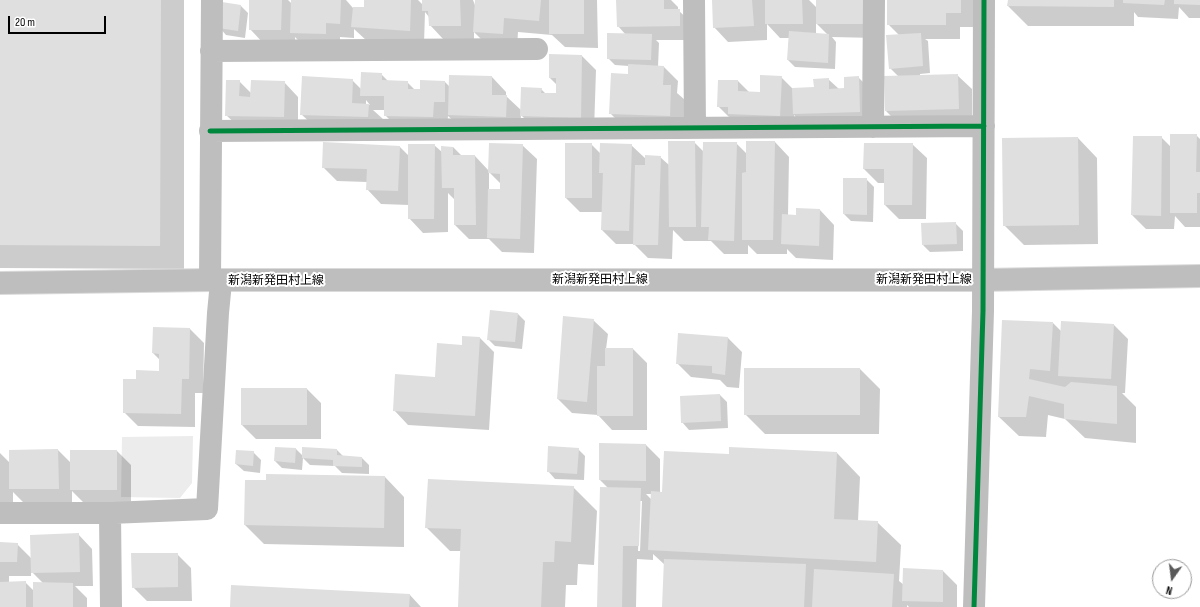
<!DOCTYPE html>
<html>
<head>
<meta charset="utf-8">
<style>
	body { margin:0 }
	#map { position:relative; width:1200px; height:607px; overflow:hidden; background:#fff; font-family:"Sofia Sans Condensed",sans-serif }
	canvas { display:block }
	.north { position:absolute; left:1152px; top:559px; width:40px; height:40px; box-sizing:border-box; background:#fff; border:1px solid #999; border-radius:50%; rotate:194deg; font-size:11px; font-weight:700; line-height:16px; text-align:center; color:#000 }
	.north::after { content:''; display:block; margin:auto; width:14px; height:18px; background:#595959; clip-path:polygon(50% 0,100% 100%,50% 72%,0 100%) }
	.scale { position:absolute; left:8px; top:16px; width:98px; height:18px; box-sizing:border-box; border:2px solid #000; border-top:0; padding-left:5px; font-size:12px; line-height:14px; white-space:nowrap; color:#000; -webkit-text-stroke:3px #fff; paint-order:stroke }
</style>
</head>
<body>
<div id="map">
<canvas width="1200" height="607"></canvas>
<div class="north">N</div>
<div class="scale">20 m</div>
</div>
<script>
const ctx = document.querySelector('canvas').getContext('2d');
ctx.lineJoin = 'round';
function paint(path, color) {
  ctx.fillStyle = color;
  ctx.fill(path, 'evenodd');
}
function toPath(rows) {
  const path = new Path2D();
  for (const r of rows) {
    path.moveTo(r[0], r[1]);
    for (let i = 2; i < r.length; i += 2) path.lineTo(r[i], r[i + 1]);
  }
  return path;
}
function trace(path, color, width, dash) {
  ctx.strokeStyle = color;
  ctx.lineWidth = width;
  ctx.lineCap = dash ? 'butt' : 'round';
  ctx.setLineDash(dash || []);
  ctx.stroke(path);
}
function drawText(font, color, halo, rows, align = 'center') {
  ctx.font = font + ' "Sofia Sans Condensed","Noto Sans JP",sans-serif';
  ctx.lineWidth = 4;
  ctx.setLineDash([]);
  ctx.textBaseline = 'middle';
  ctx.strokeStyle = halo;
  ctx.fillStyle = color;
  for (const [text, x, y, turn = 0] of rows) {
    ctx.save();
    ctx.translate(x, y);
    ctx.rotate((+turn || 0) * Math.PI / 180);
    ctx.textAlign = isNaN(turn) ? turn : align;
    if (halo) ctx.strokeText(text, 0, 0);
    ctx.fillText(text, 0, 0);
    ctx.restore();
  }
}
paint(toPath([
	[193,436,192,483,180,498,121,497,122,437]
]), '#ececec');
paint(toPath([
	[0,0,184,0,184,269,0,268],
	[250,0,288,0,292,4,292,0,346,0,353,8,364,8,365,0,418,0,423,5,423,0,473,0,476,8,476,0,597,0,598,48,565,47,552,35,518,32,517,48,488,46,474,32,474,40,444,40,430,25,429,17,425,12,424,44,367,41,354,29,354,38,340,37,340,48,305,47,295,37,295,44,264,44,250,29],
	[617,0,671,0,678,7,678,10,693,24,694,40,656,40,659,43,658,67,664,67,678,81,677,93,685,100,684,130,624,127,610,113,629,75,629,66,615,65,608,58,626,35,618,26],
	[713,0,809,0,817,8,817,0,864,0,876,38,832,37,836,42,835,69,795,67,788,60,789,38,780,38,767,24,767,40,728,42,714,27],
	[816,23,828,35,816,34],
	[888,0,974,0,975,27,960,27,960,39,925,39,928,41,930,73,920,74,920,76,957,75,972,89,972,123,900,125,886,111,898,76,890,68,899,35,888,24],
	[1009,0,1200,0,1200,18,1189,18,1179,7,1178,19,1138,17,1134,12,1134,26,1028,26,1008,6],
	[222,3,241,6,248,13,245,38,226,35,219,27],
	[582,56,596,70,594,131,536,130,521,115,520,131,463,129,448,116,447,131,399,129,385,115,385,110,373,110,383,119,382,131,316,128,301,114,352,80,361,89,381,74,389,82,407,82,415,90,421,90,445,82,450,87,492,77,506,92,506,96,522,111,541,89,546,94,557,94,557,85,550,78],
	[366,100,370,105,366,104],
	[781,77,793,89,815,88,828,79,839,89,845,89,858,77,872,91,874,125,808,128,794,115,794,130,733,121,718,106,738,81,749,92,760,93],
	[239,81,252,94,284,82,298,97,298,131,241,129,226,115],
	[1196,135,1200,139,1200,227,1185,227,1175,216,1174,229,1146,229,1132,215,1161,137,1171,147],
	[1078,138,1097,158,1098,244,1024,245,1004,225],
	[694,142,704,152,736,143,747,154,775,142,789,157,788,215,797,216,820,210,834,225,833,260,796,258,787,249,787,254,757,254,748,245,748,254,724,254,711,241,684,241,673,230,672,259,648,258,634,244,616,244,602,230,603,212,580,212,566,198,566,144,591,144,601,154,631,145,646,159,660,157,669,165],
	[912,144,927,158,926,219,899,219,885,205,885,183,878,183,864,169],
	[434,145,442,152,453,147,462,156,475,156,489,171,522,145,537,159,534,253,502,252,489,239,469,239,455,225,455,200,448,193,448,232,423,233,409,218,409,205,381,204,367,189,367,182,337,181,323,167,399,146,409,156],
	[489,172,501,184,501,190,489,190],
	[866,179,874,187,873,222,851,221,844,214],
	[955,223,963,231,963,251,930,252,923,245],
	[491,311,518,314,525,321,522,349,495,346,488,339],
	[593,320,608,334,606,349,633,349,647,363,647,430,612,430,598,415,572,413,558,399],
	[1053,323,1062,332,1114,325,1128,339,1125,393,1122,393,1136,407,1136,443,1085,438,1065,419,1048,415,1046,437,1019,436,999,417],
	[190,329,204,343,203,393,195,393,195,427,138,426,124,412,137,380,160,372,160,360,153,353],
	[480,338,494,352,489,430,408,425,394,410,436,378,463,346],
	[728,338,742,352,739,388,727,387,720,380,691,377,677,363],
	[860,369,880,389,879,434,765,434,745,414],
	[307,389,321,403,321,439,256,439,242,425],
	[720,395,727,402,728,428,689,430,682,422],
	[646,445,660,459,660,492,663,493,730,455,837,453,860,477,858,521,877,522,901,545,899,581,904,585,904,569,943,571,957,585,957,607,909,607,907,605,907,607,663,607,665,565,653,554,653,560,637,559,636,607,598,607,608,488,600,480],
	[646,494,652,494,652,500],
	[640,501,642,501,640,551,638,551],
	[276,448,296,449,303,456,337,450,344,457,362,458,369,465,369,474,342,473,335,466,310,465,303,458,302,470,282,468,275,461],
	[578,449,585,456,584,480,555,479,548,471],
	[58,450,71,463,117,451,131,465,131,504,85,504,72,491,72,502,24,503,13,492,13,503,0,503,0,453,10,463],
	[253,452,261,460,260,473,244,471,236,464],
	[385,477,404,497,404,547,264,544,245,525],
	[573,487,597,511,594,565,578,564,577,585,566,585,565,607,459,607,461,551,450,551,426,527],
	[78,534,92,549,93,586,75,586,87,598,87,607,0,607,0,543,17,544,32,559],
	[31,571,43,583,34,591,25,582,9,583,9,576,31,576],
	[177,554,191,568,192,601,147,601,133,587],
	[410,595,421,607,231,607]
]), '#0003');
paint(toPath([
	[0,0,161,0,160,246,0,245],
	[249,0,282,0,281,30,249,30],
	[291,0,341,0,340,24,326,23,326,34,290,33],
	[364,0,411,0,410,31,351,27,353,7,364,7],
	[422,0,460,0,461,26,429,26,428,11,422,11],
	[475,0,541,0,539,21,504,18,503,34,473,32],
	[549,0,584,0,584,34,549,34],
	[616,0,664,0,664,9,680,9,680,26,617,27],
	[712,0,752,0,754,26,713,28],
	[765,0,802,0,803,24,765,24],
	[816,0,863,0,863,24,816,24],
	[887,0,961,0,961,13,946,13,946,25,887,25],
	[1008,0,1114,0,1114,7,1007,6],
	[1123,0,1165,0,1164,5,1123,3],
	[1174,0,1200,0,1200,5,1174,4],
	[222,2,241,5,238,31,218,28],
	[789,31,829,34,828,63,787,60],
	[607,33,652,34,651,60,607,59],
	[921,33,923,66,889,69,886,35],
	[549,54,582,55,581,118,520,116,521,87,542,88,541,93,556,93,556,78,549,78],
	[628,64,664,66,663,85,671,85,670,116,609,114,611,73,628,74],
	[361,72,382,73,382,80,408,81,408,89,420,89,420,80,445,81,445,102,434,102,433,117,384,116,384,96,360,96],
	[958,74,959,109,885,111,884,76],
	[449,75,492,76,492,95,507,95,506,117,448,115],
	[760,75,782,76,780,116,728,114,728,107,717,107,718,80,738,80,738,91,760,92],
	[302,76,353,79,352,103,369,104,368,117,300,115],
	[859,76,860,112,793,114,792,88,814,87,813,79,829,78,829,89,844,88,844,77],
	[226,80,240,80,239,96,250,97,251,80,285,81,284,117,225,116],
	[1170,134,1197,134,1196,172,1200,172,1200,193,1197,193,1197,213,1170,213],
	[1133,136,1162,136,1161,216,1131,215],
	[1078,137,1079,225,1003,226,1002,138],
	[668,141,695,141,696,227,669,227],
	[746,141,775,141,773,240,742,240,742,173,746,172],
	[323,142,400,146,398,191,366,190,367,169,322,168],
	[703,142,737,142,734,241,708,240,709,227,701,227],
	[489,143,523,144,520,239,487,238,488,189,500,189,500,174,488,173],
	[565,143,592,143,592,198,565,198],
	[600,143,632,144,629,231,601,230,603,173,599,173],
	[864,143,913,143,912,205,884,205,884,169,863,169],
	[408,144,435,144,434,219,408,219],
	[441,146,453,147,453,155,475,155,476,225,454,225,454,188,442,188],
	[645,155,661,156,658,245,633,245,635,165,645,165],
	[843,178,867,178,867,215,843,214],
	[796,208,820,209,819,246,781,244,782,214,796,215],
	[956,222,957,244,922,245,921,223],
	[490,310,518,313,515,342,487,340],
	[563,316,594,319,587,402,557,399],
	[1002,320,1053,322,1050,371,1030,369,1029,379,1065,387,1071,382,1117,386,1117,424,1064,419,1064,404,1029,396,1026,417,998,417],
	[1061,321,1114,324,1111,379,1058,376],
	[153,327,190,328,189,379,182,379,181,414,123,413,123,379,136,379,136,370,159,371,159,354,152,353],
	[678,333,728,337,725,375,712,373,712,366,676,364],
	[462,336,480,337,475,416,393,411,395,374,435,377,437,343,462,345],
	[605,348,633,348,633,416,597,416,597,366,605,366],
	[744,368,860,368,860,415,744,415],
	[241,388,307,388,307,425,241,425],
	[720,394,721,421,681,423,680,396],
	[599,443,646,444,646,481,599,480],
	[548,446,579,448,577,474,547,472],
	[275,447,296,448,295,463,274,461],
	[302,447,337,449,337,455,362,457,362,467,333,466,333,460,302,458],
	[729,447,837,452,834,519,878,521,876,562,648,550,651,491,662,492,664,451,729,454],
	[58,449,59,489,9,489,9,450],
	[70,450,117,450,117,490,70,490],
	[236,450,254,451,253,466,235,464],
	[266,474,385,476,384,528,244,525,245,480,266,480],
	[428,479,574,486,571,542,555,541,554,562,543,562,541,607,458,607,461,529,425,528],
	[600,487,641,488,639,546,623,546,622,607,597,607],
	[79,533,80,572,31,573,30,535],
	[0,542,18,543,17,562,0,562],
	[131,553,178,553,178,587,132,588],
	[664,559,806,564,804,607,662,607],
	[903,568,943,570,943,602,902,601],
	[814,569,894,574,892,607,812,607],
	[26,581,26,607,0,607,0,582],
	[33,582,73,583,73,607,33,607],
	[231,585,410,594,409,607,230,607]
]), '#dfdfdf');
const primary = toPath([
	[0,283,210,280,982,280,1200,276]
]);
trace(primary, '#dbdbdb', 24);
trace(toPath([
	[694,0,695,128],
	[211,51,537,49],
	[873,127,874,0],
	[210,131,984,126],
	[210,280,212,0],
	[0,513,110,513,207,509,218,313,221,282],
	[110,513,111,607],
	[974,607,983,311,984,0]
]), '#bebebe', 22);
trace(primary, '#bebebe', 22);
trace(toPath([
	[210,131,984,126],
	[974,607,983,311,984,0]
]), '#00873e', 5);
drawText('12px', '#000', '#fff', [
	["新潟新発田村上線",600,280],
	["新潟新発田村上線",924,280],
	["新潟新発田村上線",276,281]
]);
</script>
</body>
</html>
